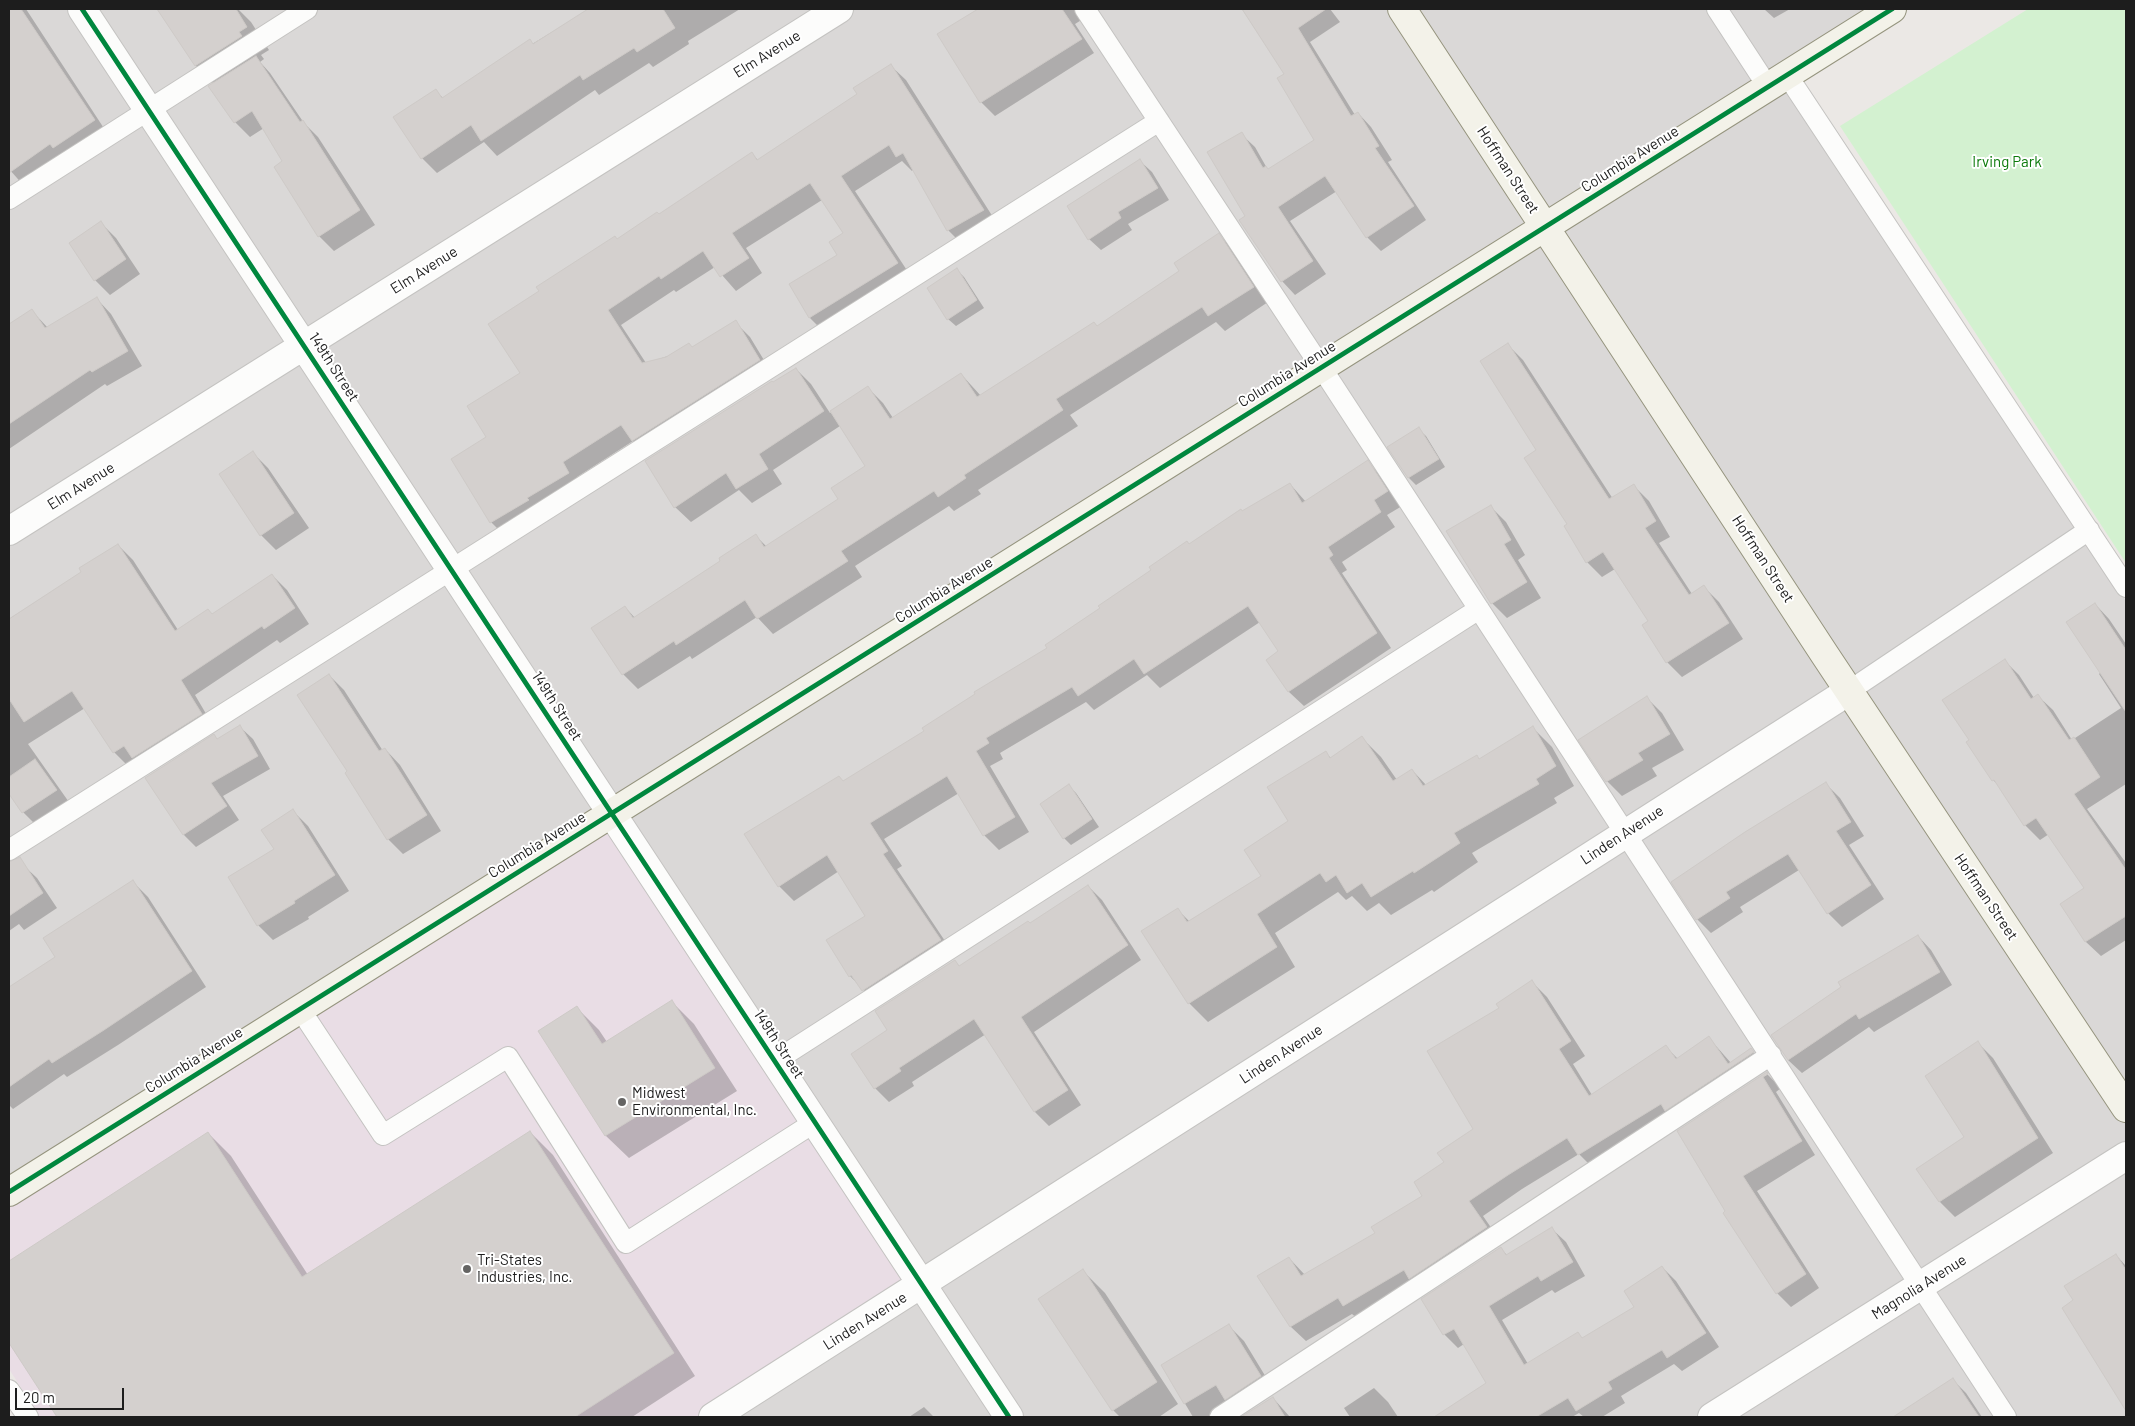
<!DOCTYPE html>
<html>
<head>
<meta charset="utf-8">
<style>
	body { margin:0 }
	#map { position:relative; width:2135px; height:1426px; overflow:hidden; background:#ebe8e5; font-family:Barlow,sans-serif }
	canvas { display:block }
	.frame { position:absolute; inset:0; border:10px solid #1d1d1d; pointer-events:none }
	.scale { position:absolute; left:15px; top:1388px; width:109px; height:22px; box-sizing:border-box; border:2px solid #1d1d1d; border-top:0; padding-left:6px; font-size:15px; line-height:18px; white-space:nowrap; color:#1d1d1d; -webkit-text-stroke:4px #fff; paint-order:stroke }
</style>
</head>
<body>
<div id="map">
<canvas width="2135" height="1426"></canvas>
<div class="frame"></div>
<div class="scale">20 m</div>
</div>
<script>
const ctx = document.querySelector('canvas').getContext('2d');
ctx.lineJoin = 'round';
function paint(path, color) {
  ctx.fillStyle = color;
  ctx.fill(path, 'evenodd');
}
function toPath(rows) {
  const path = new Path2D();
  for (const r of rows) {
    path.moveTo(r[0], r[1]);
    for (let i = 2; i < r.length; i += 2) path.lineTo(r[i], r[i + 1]);
  }
  return path;
}
function trace(path, color, width, dash) {
  ctx.strokeStyle = color;
  ctx.lineWidth = width;
  ctx.lineCap = dash ? 'butt' : 'round';
  ctx.setLineDash(dash || []);
  ctx.stroke(path);
}
function drawText(font, color, halo, rows, align = 'center') {
  ctx.font = font + ' Barlow,sans-serif';
  ctx.lineWidth = 4;
  ctx.setLineDash([]);
  ctx.textBaseline = 'middle';
  ctx.strokeStyle = halo;
  ctx.fillStyle = color;
  for (const [text, x, y, turn = 0] of rows) {
    ctx.save();
    ctx.translate(x, y);
    ctx.rotate((+turn || 0) * Math.PI / 180);
    ctx.textAlign = isNaN(turn) ? turn : align;
    if (halo) ctx.strokeText(text, 0, 0);
    ctx.fillText(text, 0, 0);
    ctx.restore();
  }
}
paint(toPath([
	[9,9,1892,9,1787,75,2126,601,2126,1417,715,1417,9,1192]
]), '#dad8d7');
paint(toPath([
	[613,813,922,1285,713,1417,40,1417,9,1369,9,1192]
]), '#e9dde5');
paint(toPath([
	[2028,9,2126,9,2126,563,1840,126]
]), '#d3f1d0');
paint(toPath([
	[9,9,26,9,109,136,25,187,9,169,9,104,26,93,9,66],
	[159,9,238,9,251,22,269,50,261,55,264,59,260,62,270,73,304,123,318,137,375,225,334,251,319,236,284,161,264,128,250,137,235,122,214,84,196,66],
	[590,9,740,9,688,41,689,44,653,67,649,63,599,95,595,90,497,156,484,142,437,173,422,158,435,90,443,98],
	[980,9,1099,9,1075,24,1094,53,995,116,981,102,939,34],
	[1242,9,1330,9,1340,22,1310,42,1355,115,1358,113,1371,127,1392,160,1388,162,1426,220,1381,251,1367,237,1337,191,1290,221,1326,274,1295,295,1282,281,1247,217,1241,134,1255,147,1268,170,1316,140,1285,74],
	[1764,9,1790,9,1774,18],
	[891,66,906,80,998,225,963,245,948,230,914,169,912,171,902,161,855,191,912,278,824,332,810,318,839,255,844,234,822,200,746,248,762,273,736,291,715,267,676,292,674,290,621,325,646,363,693,348,735,322,750,337,773,375,647,455,633,441,577,477,583,488,506,537,491,522,452,459,488,437,521,374,617,240,659,215,752,154,759,161,858,95],
	[1140,161,1152,172,1169,200,1128,224,1132,230,1101,250,1089,239],
	[101,223,116,238,140,274,110,295,95,280],
	[1219,235,1234,250,1268,302,1225,331,1216,322,1070,415,1078,426,978,490,981,494,954,511,949,506,855,566,862,577,773,634,757,617,692,659,690,656,638,689,623,674,625,607,635,618,722,561,756,536,767,547,840,499,867,467,840,426,773,470,782,484,752,503,739,490,691,522,675,507,773,384,796,369,811,384,830,413,868,388,883,403,893,418,961,374,981,396,1094,323,1098,327,1181,272],
	[957,270,964,277,984,308,956,326,948,319],
	[97,299,111,314,142,366,107,386,105,384,9,449,9,326,32,311,48,328],
	[1508,345,1523,360,1613,499,1634,486,1649,501,1670,537,1659,543,1692,594,1704,587,1719,602,1743,639,1682,677,1667,662,1650,621,1615,569,1602,577,1587,562,1538,450],
	[1418,429,1426,436,1445,467,1416,485,1409,478],
	[253,453,268,468,309,528,276,550,261,535],
	[1367,462,1382,477,1402,506,1387,515,1395,527,1342,562,1347,570,1342,573,1391,648,1304,706,1289,692,1268,660,1280,652,1260,622,1160,688,1147,675,1094,710,1086,702,1000,753,1003,759,990,766,1029,832,999,850,984,835,959,793,884,839,902,866,897,869,955,956,878,1005,850,976,867,917,839,871,794,901,779,886,844,782,926,732,1049,649,1189,545,1242,512,1290,484,1306,502],
	[1491,507,1506,522,1525,555,1518,560,1541,598,1507,618,1492,603],
	[118,545,133,560,178,630,213,615,272,575,287,590,309,624,280,643,277,640,195,695,215,729,129,767,114,752,85,708,28,744,71,805,38,827,23,812,9,792,9,619,83,572],
	[2095,604,2109,619,2126,644,2126,784,2087,809,2126,863,2126,940,2101,956,2086,942,2062,904,2086,889,2049,834,2040,840,2025,825,2001,788,1993,780,1971,740,2005,661,2019,675,2034,698,2038,696,2053,710,2072,740,2121,708,2099,674,2101,672],
	[329,675,344,690,383,751,385,749,400,765,441,831,403,854,388,839,349,772],
	[1647,698,1662,713,1684,750,1652,768,1657,776,1622,796,1607,781],
	[240,727,253,739,270,769,223,796,239,820,196,847,184,835,147,778,214,736,218,740],
	[1533,728,1552,747,1574,786,1554,798,1557,803,1472,853,1478,862,1434,892,1432,890,1391,915,1379,903,1367,911,1352,896,1346,900,1338,892,1275,933,1295,967,1208,1022,1189,1003,1177,909,1189,921,1263,877,1325,752,1331,758,1362,738,1381,757,1397,780,1412,770,1427,786,1477,757,1480,760],
	[1826,784,1840,798,1864,836,1849,845,1884,899,1842,927,1828,913,1799,870,1740,907,1743,912,1711,933,1697,919],
	[1069,786,1076,793,1099,827,1071,845,1064,838],
	[293,811,308,826,349,891,308,917,309,919,273,940,258,925,276,850],
	[22,864,37,878,57,908,24,930,19,924,9,931,9,873],
	[133,882,148,897,206,987,118,1045,67,1077,64,1074,13,1109,9,1105,9,989,57,958],
	[1088,886,1102,900,1141,960,1034,1032,1081,1105,1049,1126,1035,1112,986,1034,912,1082,914,1086,889,1102,875,1088,889,1030,955,961,960,967,1030,925],
	[1918,936,1931,950,1952,985,1874,1032,1869,1027,1802,1073,1788,1060],
	[1532,982,1547,997,1585,1056,1573,1064,1592,1095,1666,1047,1678,1059,1709,1038,1731,1063,1751,1050,1766,1065,1594,1169,1579,1154,1522,1189,1483,1216,1501,1242,1359,1320,1352,1314,1306,1341,1291,1327,1259,1277,1289,1258,1305,1275,1377,1233,1424,1196,1445,1162,1475,1129,1501,1008],
	[672,1002,694,1024,737,1091,629,1158,606,1136,539,1031,577,1008,599,1030,607,1042],
	[1978,1043,1993,1058,2053,1153,1955,1217,1940,1202,1918,1169,1966,1138],
	[1767,1074,1781,1088,1776,1092,1815,1155,1757,1191,1819,1288,1791,1307,1777,1293,1679,1131],
	[530,1132,553,1155,695,1376,632,1417,58,1417,9,1340,9,1262,208,1133,231,1156,308,1275],
	[1552,1229,1566,1242,1585,1276,1555,1293,1552,1290,1502,1320,1528,1364,1583,1339,1636,1307,1662,1267,1676,1281,1719,1347,1682,1371,1674,1364,1621,1396,1625,1403,1602,1417,1584,1417,1579,1413,1572,1417,1436,1417,1488,1383,1464,1344,1458,1348,1444,1334,1500,1248,1508,1256],
	[2116,1255,2126,1266,2126,1399,2075,1301],
	[1083,1271,1105,1293,1178,1404,1159,1417,1120,1417,1113,1410],
	[1229,1326,1244,1341,1275,1392,1236,1417,1193,1417,1162,1365],
	[1953,1380,1966,1393,1982,1417,1895,1417],
	[1374,1388,1388,1402,1398,1417,1350,1417,1344,1408],
	[1273,1398,1290,1417,1243,1417],
	[924,1407,934,1417,909,1417]
]), '#0003');
const building = toPath([
	[9,9,21,9,95,120,53,148,50,144,9,173,9,9],
	[157,9,236,9,247,27,239,32,242,36,195,66,157,9],
	[588,9,663,9,675,28,637,52,634,48,583,80,580,75,481,141,471,125,421,159,393,117,436,89,442,98,530,39,533,44,588,9],
	[978,9,1062,9,1082,39,980,103,937,34,978,9],
	[1242,9,1326,9,1298,28,1351,116,1358,112,1379,146,1375,148,1414,206,1366,238,1325,176,1278,207,1313,261,1281,282,1239,220,1245,216,1207,152,1242,132,1263,168,1266,166,1268,169,1314,140,1277,78,1284,74,1242,9],
	[256,56,300,122,303,120,360,210,318,237,274,167,282,161,252,111,234,123,208,86,256,56],
	[891,64,984,210,947,231,903,153,896,157,889,145,841,176,898,263,809,318,789,284,837,255,829,242,843,233,810,183,732,233,749,258,720,277,703,251,661,279,659,276,608,310,642,363,666,357,689,343,692,347,736,320,760,360,632,441,621,425,563,462,569,473,527,498,529,500,490,523,451,459,486,437,467,406,520,373,488,324,539,291,536,287,615,236,617,239,657,212,659,214,752,152,757,160,857,94,853,88,891,64],
	[1140,159,1158,188,1118,212,1121,218,1088,240,1067,206,1140,159],
	[101,221,126,259,94,281,69,243,101,221],
	[1219,233,1254,287,1208,316,1202,307,1056,399,1063,410,964,475,966,478,938,497,934,491,841,551,848,561,757,619,745,600,676,645,674,641,622,675,591,628,625,606,633,618,720,561,719,558,756,534,764,547,838,499,831,488,865,466,830,411,868,386,890,419,961,373,977,397,1094,322,1097,326,1179,271,1174,263,1219,233],
	[957,268,977,300,947,320,927,288,957,268],
	[97,297,128,351,92,372,90,370,9,424,9,324,32,309,45,328,97,297],
	[1508,343,1609,499,1634,484,1656,521,1645,528,1689,595,1704,585,1729,623,1666,663,1642,625,1648,621,1603,552,1586,563,1564,526,1567,524,1524,458,1536,450,1480,361,1508,343],
	[796,368,824,411,759,454,768,469,736,489,726,473,674,508,645,461,772,381,773,382,796,368],
	[1419,427,1439,459,1408,478,1387,447,1419,427],
	[253,451,294,513,260,536,219,474,253,451],
	[1368,460,1388,491,1374,500,1381,512,1328,547,1333,555,1329,558,1377,633,1288,692,1266,660,1278,651,1248,606,1144,674,1134,659,1078,696,1072,687,986,738,989,743,976,751,1015,817,983,836,947,776,870,823,888,851,883,854,941,940,862,991,851,975,849,977,826,940,865,916,827,855,778,887,744,834,839,776,843,781,924,731,922,728,975,694,974,692,1047,648,1045,645,1100,608,1098,606,1151,570,1149,567,1187,541,1189,544,1241,509,1242,511,1290,483,1302,503,1368,460],
	[1491,505,1511,540,1504,544,1527,582,1491,604,1446,531,1491,505],
	[118,544,175,631,208,609,212,614,272,574,295,608,264,629,262,626,181,680,202,714,132,758,124,746,113,753,72,691,24,722,9,699,9,619,81,572,79,568,118,544],
	[2095,603,2126,650,2126,712,2066,622,2095,603],
	[2005,659,2031,699,2038,694,2069,740,2074,737,2100,777,2074,794,2126,870,2126,916,2085,942,2060,904,2084,888,2036,818,2024,826,1994,780,1992,781,1966,742,1969,740,1942,700,2005,659],
	[329,674,379,751,385,748,427,815,387,840,345,773,347,771,297,695,329,674],
	[1647,696,1670,734,1638,753,1643,760,1606,782,1578,740,1647,696],
	[240,725,258,756,211,783,227,806,183,835,145,778,214,734,217,739,240,725],
	[1533,726,1556,766,1536,779,1539,784,1454,833,1460,843,1414,873,1413,871,1371,897,1362,883,1347,893,1336,875,1326,882,1320,873,1257,914,1277,947,1188,1004,1141,931,1178,908,1187,922,1261,876,1244,850,1288,821,1267,787,1326,751,1330,758,1362,736,1393,781,1412,769,1423,786,1477,755,1479,759,1533,726],
	[35,759,57,790,22,813,9,794,9,777,35,759],
	[1826,782,1851,822,1836,831,1871,885,1827,914,1788,854,1726,892,1730,898,1696,920,1671,882,1745,832,1826,782],
	[1069,784,1092,819,1063,839,1040,804,1069,784],
	[293,809,335,875,294,901,295,903,257,926,228,877,274,849,261,830,293,809],
	[20,857,43,893,9,916,9,862,20,857],
	[133,880,192,971,104,1030,52,1063,49,1059,9,1087,9,987,55,957,43,938,133,880],
	[1088,885,1128,945,1021,1017,1068,1090,1034,1112,974,1019,899,1068,901,1071,874,1089,851,1054,887,1030,875,1011,955,960,959,966,1028,921,1030,923,1088,885],
	[1918,935,1940,972,1859,1019,1856,1014,1788,1060,1771,1035,1841,987,1838,982,1918,935],
	[1532,980,1571,1041,1559,1049,1589,1096,1666,1045,1676,1059,1709,1036,1728,1064,1751,1048,1754,1052,1665,1111,1661,1104,1578,1155,1567,1138,1508,1175,1469,1201,1487,1227,1409,1279,1404,1270,1343,1306,1338,1298,1290,1327,1257,1276,1289,1257,1301,1276,1375,1233,1371,1227,1422,1196,1414,1182,1444,1162,1437,1153,1473,1129,1427,1051,1499,1008,1496,1004,1532,980],
	[672,1000,715,1068,605,1136,538,1031,577,1006,602,1044,672,1000],
	[1978,1041,2038,1138,1939,1202,1916,1169,1964,1137,1925,1076,1978,1041],
	[1767,1072,1768,1074,1763,1077,1802,1141,1743,1176,1806,1274,1776,1294,1723,1213,1725,1211,1677,1131,1767,1072],
	[530,1131,674,1353,575,1417,57,1417,9,1343,9,1261,208,1132,302,1277,530,1131],
	[1552,1227,1573,1262,1541,1281,1538,1276,1489,1306,1524,1365,1578,1332,1582,1338,1634,1307,1624,1291,1662,1266,1706,1333,1667,1358,1662,1350,1608,1382,1612,1389,1576,1411,1568,1398,1536,1417,1434,1417,1486,1383,1454,1329,1443,1335,1421,1299,1501,1247,1506,1255,1552,1227],
	[2116,1254,2126,1270,2126,1411,2062,1308,2073,1300,2064,1286,2116,1254],
	[1083,1269,1157,1382,1112,1411,1038,1299,1083,1269],
	[1229,1324,1261,1376,1225,1400,1216,1385,1184,1404,1161,1365,1229,1324],
	[1953,1378,1979,1417,1893,1417,1953,1378],
	[1273,1397,1285,1417,1241,1417,1273,1397]
]);
paint(building, '#d4d0ce');
trace(building, '#cecac7', 1);
const lane = toPath([
	[1085,9,1321,367,2006,1417],
	[1717,9,1768,87],
	[1787,75,2126,587],
	[9,199,307,9],
	[1849,691,2089,530],
	[9,850,1159,121],
	[300,1009,383,1135,508,1057,626,1243,815,1122],
	[775,1061,1479,609],
	[9,1390,28,1417],
	[1220,1417,1771,1055]
]);
const street = toPath([
	[82,9,1009,1417],
	[9,531,839,9],
	[713,1417,1849,691],
	[1712,1417,2126,1156]
]);
const secondary = toPath([
	[1402,9,1825,655,2126,1108],
	[9,1192,1892,9]
]);
trace(lane, '#c4c3c1', 22);
trace(street, '#c4c3c1', 30);
trace(secondary, '#95947e', 30);
trace(lane, '#fcfcfb', 20);
trace(street, '#fcfcfb', 28);
trace(secondary, '#f3f2e9', 28);
trace(toPath([
	[82,9,1009,1417],
	[9,1192,1892,9]
]), '#00873e', 5);
for (const [x, y, r, color] of [
	[622,1102,5,"#656463"],
	[467,1269,5,"#656463"]
]) {
  const dot = new Path2D();
  dot.arc(x, y, r, 0, 2 * Math.PI);
  ctx.fillStyle = color;
  ctx.fill(dot);
  trace(dot, '#fff', 2);
}
drawText('15px', '#1d1d1d', '#fff', [
	["Elm Avenue",767,54,-32],
	["Columbia Avenue",1630,159,-32],
	["Hoffman Street",1508,170,57],
	["Elm Avenue",424,270,-32],
	["149th Street",334,367,57],
	["Columbia Avenue",1287,374,-32],
	["Elm Avenue",81,486,-32],
	["Hoffman Street",1763,559,57],
	["Columbia Avenue",944,590,-32],
	["149th Street",557,706,57],
	["Linden Avenue",1622,835,-33],
	["Columbia Avenue",537,845,-32],
	["Hoffman Street",1986,897,56],
	["149th Street",779,1044,57],
	["Linden Avenue",1281,1054,-33],
	["Columbia Avenue",194,1060,-32],
	["Magnolia Avenue",1919,1287,-32],
	["Linden Avenue",865,1321,-32]
]);
drawText('15px', '#0c7a0b', '#fff', [
	["Irving Park",2007,162]
]);
drawText('15px', '#1d1d1d', '#fff', [
	["Midwest",632,1093],
	["Environmental, Inc.",632,1110],
	["Tri-States",477,1260],
	["Industries, Inc.",477,1277]
], 'left');
</script>
</body>
</html>
